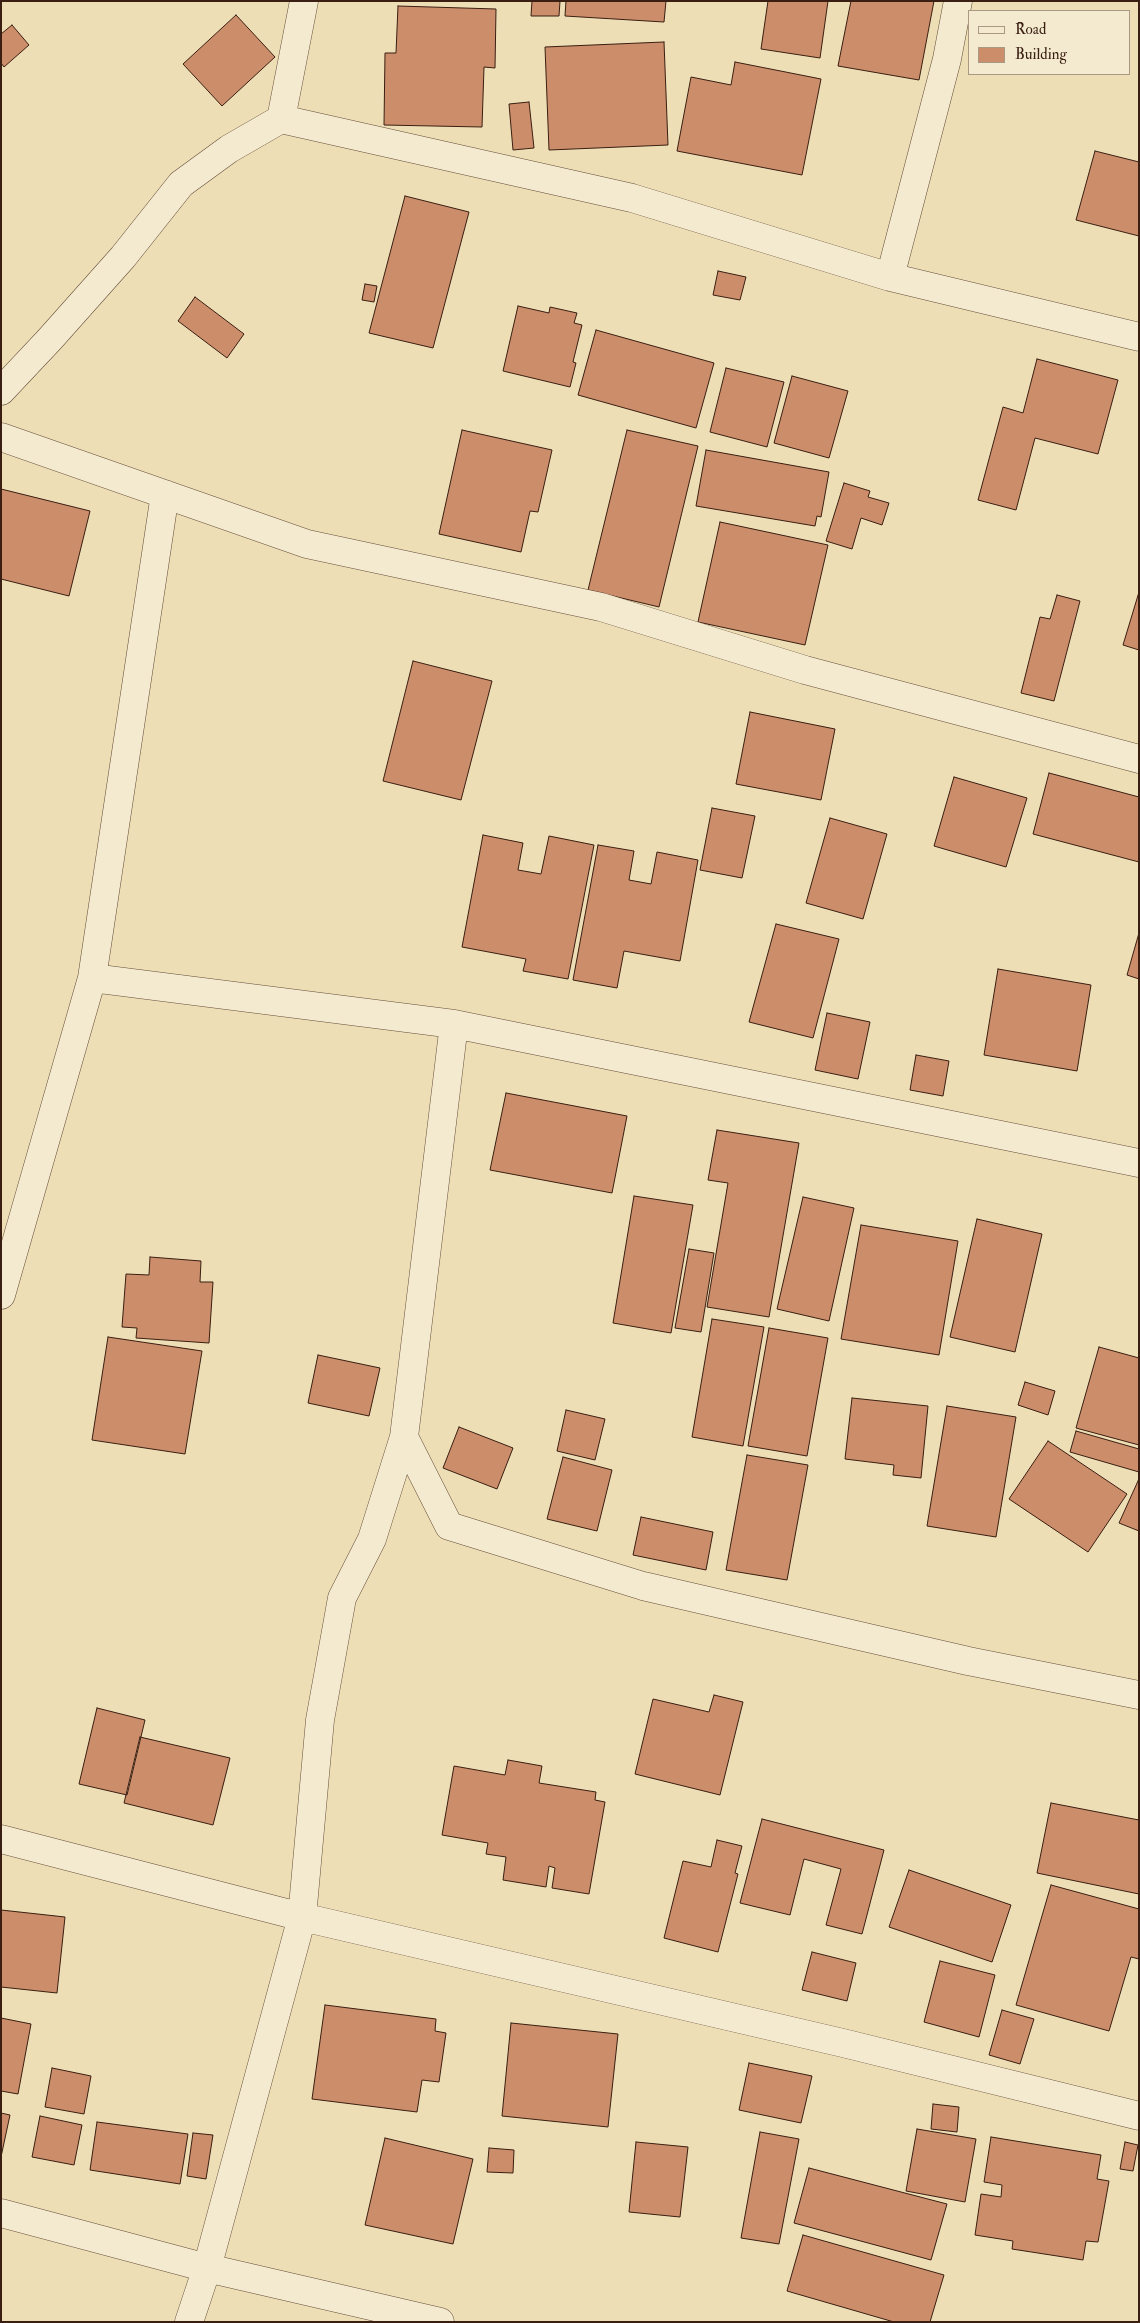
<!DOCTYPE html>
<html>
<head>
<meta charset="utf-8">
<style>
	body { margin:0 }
	#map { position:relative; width:1140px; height:2323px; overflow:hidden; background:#eddeb5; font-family:"IM FELL Double Pica",serif }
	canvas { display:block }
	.frame { position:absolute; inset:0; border:2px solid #391e11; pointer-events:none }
	.legend { position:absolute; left:968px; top:10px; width:162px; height:65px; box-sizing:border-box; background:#f3eacf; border:1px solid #a99883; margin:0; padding:6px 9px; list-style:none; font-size:15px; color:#391e11 }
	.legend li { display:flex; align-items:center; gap:10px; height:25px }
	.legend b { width:25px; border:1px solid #a99883 }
</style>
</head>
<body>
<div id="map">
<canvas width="1140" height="2323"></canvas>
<div class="frame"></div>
<ul class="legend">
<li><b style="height:6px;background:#f3eacf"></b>Road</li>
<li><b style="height:14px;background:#cc8d6b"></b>Building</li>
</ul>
</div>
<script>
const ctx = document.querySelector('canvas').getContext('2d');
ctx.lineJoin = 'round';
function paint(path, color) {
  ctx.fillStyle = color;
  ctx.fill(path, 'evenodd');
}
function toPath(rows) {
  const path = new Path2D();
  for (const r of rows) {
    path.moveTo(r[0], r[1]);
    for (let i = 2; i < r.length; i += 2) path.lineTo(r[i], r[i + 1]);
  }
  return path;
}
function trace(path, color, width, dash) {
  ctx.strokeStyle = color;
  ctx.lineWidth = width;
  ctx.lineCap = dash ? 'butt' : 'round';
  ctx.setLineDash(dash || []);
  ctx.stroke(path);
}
const building = toPath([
	[532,1,560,1,559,16,531,16,532,1],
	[566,1,666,1,664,22,565,16,566,1],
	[768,1,828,1,820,58,761,49,768,1],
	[851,1,934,1,919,80,838,66,851,1],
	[398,6,496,9,495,68,484,67,482,127,384,125,385,53,396,53,398,6],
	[236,15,275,57,222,106,183,64,236,15],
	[12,25,29,45,4,67,1,63,1,34,12,25],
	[664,42,668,145,549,150,545,47,664,42],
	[735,62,821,79,802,175,677,151,691,77,731,85,735,62],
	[529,102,534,148,513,150,509,104,529,102],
	[1095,151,1139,162,1139,236,1076,220,1095,151],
	[405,196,469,212,433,348,369,333,405,196],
	[718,271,746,277,740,300,713,295,718,271],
	[365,284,377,286,374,302,362,300,365,284],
	[195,297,244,334,227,358,178,321,195,297],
	[518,306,549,313,550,307,577,313,574,323,582,325,573,362,576,363,570,387,503,371,518,306],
	[596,330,714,363,696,428,578,395,596,330],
	[1037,359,1118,380,1098,454,1035,438,1016,510,978,500,1003,407,1023,413,1037,359],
	[726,368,784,382,767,447,710,432,726,368],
	[792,376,848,391,829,458,774,443,792,376],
	[462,430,552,450,538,512,530,511,521,552,439,534,462,430],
	[627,430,698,446,659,607,588,590,627,430],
	[706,450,829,472,821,517,817,516,815,526,696,506,706,450],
	[844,483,870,491,868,497,889,503,882,525,861,518,852,549,826,541,844,483],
	[1,489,90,511,69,596,1,579,1,489],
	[720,522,828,545,805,645,698,622,720,522],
	[1139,592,1139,650,1123,645,1139,592],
	[1057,595,1080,601,1054,701,1021,693,1040,617,1050,619,1057,595],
	[413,661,492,681,461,800,383,781,413,661],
	[750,712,835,729,821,800,736,784,750,712],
	[1049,773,1139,797,1139,862,1033,834,1049,773],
	[954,777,1027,798,1006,867,934,846,954,777],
	[712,808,755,816,742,878,700,870,712,808],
	[830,818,887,834,863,919,806,903,830,818],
	[483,835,523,843,518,870,541,874,549,836,594,845,568,979,523,971,526,959,462,947,483,835],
	[598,845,634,851,629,880,651,884,657,852,698,860,680,961,624,951,617,988,573,980,598,845],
	[776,924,839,939,813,1038,749,1022,776,924],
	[1139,933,1139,979,1127,975,1139,933],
	[998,969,1091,985,1077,1071,984,1055,998,969],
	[827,1013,870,1022,858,1079,815,1070,827,1013],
	[916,1055,949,1061,943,1096,910,1090,916,1055],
	[506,1093,627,1116,612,1193,490,1170,506,1093],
	[717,1130,799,1143,769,1317,707,1307,728,1183,708,1180,717,1130],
	[634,1196,693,1205,671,1333,613,1323,634,1196],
	[803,1197,854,1208,829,1321,777,1309,803,1197],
	[977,1219,1042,1234,1015,1352,950,1337,977,1219],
	[861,1225,958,1241,939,1355,841,1339,861,1225],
	[689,1249,714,1253,701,1332,675,1328,689,1249],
	[150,1257,201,1261,200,1282,213,1282,209,1343,136,1338,137,1328,122,1327,126,1274,149,1275,150,1257],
	[712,1319,764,1327,743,1446,692,1437,712,1319],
	[769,1328,828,1338,807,1456,748,1446,769,1328],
	[108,1337,202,1351,185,1454,92,1440,108,1337],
	[1099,1347,1139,1358,1139,1445,1076,1428,1099,1347],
	[318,1355,380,1368,369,1416,308,1403,318,1355],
	[1025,1382,1055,1391,1048,1415,1018,1405,1025,1382],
	[852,1398,928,1406,921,1478,893,1475,894,1465,845,1459,852,1398],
	[947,1406,1016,1417,996,1537,927,1526,947,1406],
	[566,1410,605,1419,595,1460,557,1451,566,1410],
	[459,1427,513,1448,497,1489,443,1468,459,1427],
	[1076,1431,1139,1449,1139,1472,1070,1452,1076,1431],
	[1048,1441,1127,1494,1088,1552,1009,1499,1048,1441],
	[747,1455,808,1465,787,1580,726,1570,747,1455],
	[563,1457,612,1470,597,1531,547,1519,563,1457],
	[1138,1481,1139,1482,1139,1531,1119,1523,1138,1481],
	[641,1517,713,1532,706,1570,633,1555,641,1517],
	[714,1695,743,1702,720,1795,635,1774,653,1699,709,1712,714,1695],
	[97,1708,145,1720,127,1795,79,1784,97,1708],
	[140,1737,230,1758,213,1825,124,1803,140,1737],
	[508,1760,542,1766,539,1783,596,1792,595,1800,605,1802,589,1894,552,1888,555,1868,549,1866,546,1887,503,1880,506,1857,486,1854,488,1843,442,1835,454,1766,505,1775,508,1760],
	[1051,1803,1139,1820,1139,1894,1037,1873,1051,1803],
	[762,1819,884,1850,862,1934,826,1925,841,1869,804,1859,790,1915,740,1903,762,1819],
	[717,1840,742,1846,735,1873,738,1874,718,1952,664,1938,683,1861,711,1867,717,1840],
	[909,1870,1011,1905,992,1962,889,1927,909,1870],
	[1051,1885,1139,1909,1139,1959,1131,1957,1109,2031,1016,2005,1051,1885],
	[1,1910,65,1917,57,1993,1,1987,1,1910],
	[812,1952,856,1963,847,2001,802,1990,812,1952],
	[940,1961,995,1975,979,2037,924,2022,940,1961],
	[325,2005,436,2019,435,2031,446,2033,439,2082,422,2080,417,2112,312,2099,325,2005],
	[1002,2010,1034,2019,1020,2064,989,2055,1002,2010],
	[1,2018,31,2024,18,2094,1,2091,1,2018],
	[511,2023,618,2034,608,2127,502,2116,511,2023],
	[749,2063,812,2076,801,2123,739,2110,749,2063],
	[52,2068,91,2076,84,2114,45,2107,52,2068],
	[933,2104,959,2107,957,2132,931,2129,933,2104],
	[1,2113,10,2115,1,2157,1,2113],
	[40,2116,82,2125,74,2165,32,2157,40,2116],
	[97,2122,188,2134,180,2184,90,2170,97,2122],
	[917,2129,976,2139,965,2202,906,2191,917,2129],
	[760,2132,799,2139,779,2244,741,2238,760,2132],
	[193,2133,213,2135,206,2179,187,2176,193,2133],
	[991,2137,1101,2155,1097,2179,1109,2181,1098,2242,1086,2241,1083,2260,1012,2249,1013,2241,975,2235,981,2194,1001,2197,1002,2185,984,2182,991,2137],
	[385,2138,473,2159,453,2244,365,2225,385,2138],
	[636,2142,688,2147,680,2217,629,2212,636,2142],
	[1125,2142,1138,2145,1133,2171,1120,2169,1125,2142],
	[489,2148,514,2150,513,2173,487,2172,489,2148],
	[809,2168,947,2204,931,2260,794,2223,809,2168],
	[803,2235,944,2275,930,2322,894,2322,787,2291,803,2235]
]);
paint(building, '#cc8d6b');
trace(building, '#391e11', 1);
const minor = toPath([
	[281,119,632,198,890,277,1139,337],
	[890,277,947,59,958,1],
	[1,391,50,339,123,257,181,184,229,149,281,119,304,1],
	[1,437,307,544,601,607,805,670,1139,759],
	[92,978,454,1024,1139,1163],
	[1,1295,92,978,165,494],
	[404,1437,449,1526,643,1586,968,1661,1139,1695],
	[1,1839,302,1917,843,2043,1139,2116],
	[1,2213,207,2268,440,2322],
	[189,2322,207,2268,302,1917,320,1720,342,1598,372,1539,404,1437,454,1024]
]);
trace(minor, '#664e3a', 29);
trace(minor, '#f3eacf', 28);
</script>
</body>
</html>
